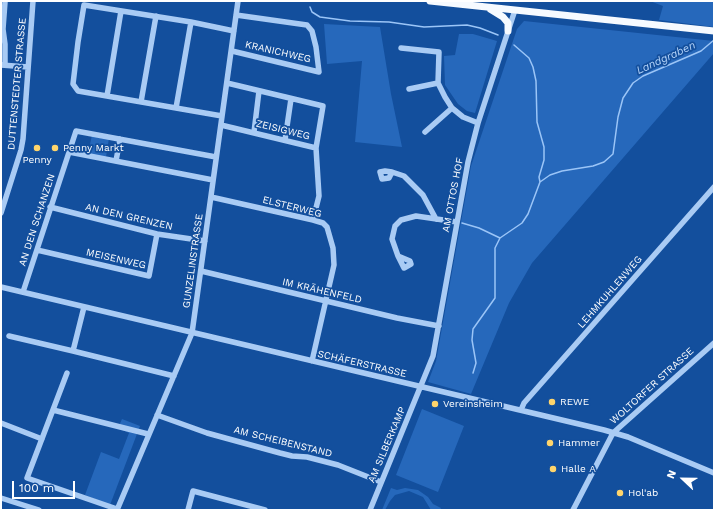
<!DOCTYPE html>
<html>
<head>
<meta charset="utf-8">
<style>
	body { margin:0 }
	#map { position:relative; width:715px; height:511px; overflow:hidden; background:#134f9d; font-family:"Work Sans",sans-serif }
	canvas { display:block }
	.frame { position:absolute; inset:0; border:2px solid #fff; pointer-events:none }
	.north { position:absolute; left:663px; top:459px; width:40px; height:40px; -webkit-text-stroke:3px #134f9d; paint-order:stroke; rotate:292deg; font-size:11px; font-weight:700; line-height:16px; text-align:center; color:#fff }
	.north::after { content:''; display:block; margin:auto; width:14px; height:18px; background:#fff; clip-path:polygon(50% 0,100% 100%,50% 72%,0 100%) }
	.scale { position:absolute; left:12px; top:481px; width:63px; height:18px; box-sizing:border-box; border:2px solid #fff; border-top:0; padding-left:5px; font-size:12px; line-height:14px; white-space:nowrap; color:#fff; -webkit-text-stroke:3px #134f9d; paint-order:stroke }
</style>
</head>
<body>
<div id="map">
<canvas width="715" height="511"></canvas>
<div class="frame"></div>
<div class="north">N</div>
<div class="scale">100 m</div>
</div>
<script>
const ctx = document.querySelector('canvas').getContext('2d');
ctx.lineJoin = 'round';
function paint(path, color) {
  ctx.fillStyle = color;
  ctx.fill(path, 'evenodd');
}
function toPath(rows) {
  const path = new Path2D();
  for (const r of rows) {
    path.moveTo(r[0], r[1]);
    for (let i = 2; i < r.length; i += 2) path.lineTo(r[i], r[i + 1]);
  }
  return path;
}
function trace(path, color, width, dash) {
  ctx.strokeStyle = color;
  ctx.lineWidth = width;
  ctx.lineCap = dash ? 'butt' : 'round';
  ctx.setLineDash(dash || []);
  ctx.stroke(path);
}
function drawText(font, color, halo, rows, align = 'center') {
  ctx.font = font + ' "Work Sans",sans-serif';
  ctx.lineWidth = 3.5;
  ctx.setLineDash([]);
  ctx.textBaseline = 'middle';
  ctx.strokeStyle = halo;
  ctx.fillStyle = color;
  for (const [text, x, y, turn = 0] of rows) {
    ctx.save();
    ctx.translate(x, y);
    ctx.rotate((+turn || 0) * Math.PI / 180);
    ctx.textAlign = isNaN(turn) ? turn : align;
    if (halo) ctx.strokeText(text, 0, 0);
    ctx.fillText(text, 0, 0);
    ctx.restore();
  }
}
paint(toPath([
	[650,1,714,1,714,27,659,20,663,6],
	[524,21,714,41,714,53,532,263,509,303,471,394,428,382,436,361,471,166,517,29],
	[324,24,380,27,391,94,402,147,355,142,362,61,327,64],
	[459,34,473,34,497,41,475,113,467,111,458,104,445,85,444,56,455,55],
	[92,135,109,138,106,157,88,154],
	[422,409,464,426,438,492,396,475],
	[122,419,140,426,110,505,85,495,101,452,119,459,129,433,118,428],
	[391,488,397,490,405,488,418,490,428,497,433,504,441,508,440,510,431,510,423,497,409,491,395,495,390,501,385,510,382,510]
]), '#2668bb');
trace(toPath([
	[310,7,312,12,320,17,350,21,389,22,424,27,467,25,480,28,498,35],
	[514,45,529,58,533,67,536,81,537,122,544,147,544,160,539,177,540,182],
	[462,223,479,228,500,238],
	[473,373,476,363,472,340,473,329,495,298,495,248,500,238,522,223,528,214,540,182,550,175,562,171,593,166,604,162,613,154,618,117,623,98,633,83,643,76,701,51,714,40]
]), '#9bc5f7', 1.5);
trace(toPath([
	[401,48,439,52,438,83,445,97,452,108,463,117,478,123],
	[232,51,319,72,316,47,312,31,307,25,236,15],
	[1,65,28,67],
	[5,65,5,44,3,29,5,2],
	[227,83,323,106,316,148],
	[409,89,438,83],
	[107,96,121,11],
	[141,102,156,16],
	[176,108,191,22],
	[222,116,78,91,73,84,78,42,84,5,191,22,234,31],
	[221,125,316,148,319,196,313,220],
	[254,132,259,91],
	[425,132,452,108],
	[285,140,291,99],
	[69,152,213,180],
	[116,161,120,139],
	[392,172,389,178,382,179,380,172,385,171,392,172,404,176,423,195,436,219],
	[211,197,313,220,323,223,327,227,333,248,334,265,312,361],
	[50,207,157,234,205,241],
	[1,213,21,150,23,139,33,1],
	[37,250,149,276,157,234],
	[398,256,404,268,411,264,410,261,398,256,392,239,395,226,401,220,416,216,457,222],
	[201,271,397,318,439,326],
	[1,287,604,430,628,437,714,473],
	[23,292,76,131,216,157],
	[84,307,73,351,174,376],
	[9,336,73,351],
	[67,373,27,478,117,509],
	[53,410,148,434],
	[521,410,524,403,714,187],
	[157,415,207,433,280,453,292,456,307,457,338,465,381,482],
	[1,423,42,439],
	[1,498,39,510],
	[117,510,192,333,238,1],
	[188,510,193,491,265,510],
	[370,510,433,356,468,162,478,123,515,10],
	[573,510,613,433,714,343]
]), '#a9cbf4', 5.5);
trace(toPath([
	[430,1,714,31],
	[490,9,503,17,508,23,508,31]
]), '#f6faff', 7);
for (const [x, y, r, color] of [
	[37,148,4,"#ffd56c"],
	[55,148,4,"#ffd56c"],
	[552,402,4,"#ffd56c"],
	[435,404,4,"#ffd56c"],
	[550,443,4,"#ffd56c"],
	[553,469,4,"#ffd56c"],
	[620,493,4,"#ffd56c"]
]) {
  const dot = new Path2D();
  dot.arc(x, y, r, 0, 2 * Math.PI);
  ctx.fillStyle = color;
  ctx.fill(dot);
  trace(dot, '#134f9d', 1.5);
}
drawText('10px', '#fff', '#134f9d', [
	["KRANICHWEG",278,52,13],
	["DUTTENSTEDTER STRASSE",17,84,-85],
	["ZEISIGWEG",283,130,14],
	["AM OTTOS HOF",453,195,-79],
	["ELSTERWEG",292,207,14],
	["AN DEN GRENZEN",129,217,13],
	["AN DEN SCHANZEN",37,220,-72],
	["MEISENWEG",116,259,13],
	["GUNZELINSTRASSE",193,261,-82],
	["IM KRÄHENFELD",322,291,13],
	["LEHMKUHLENWEG",610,292,-49],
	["SCHÄFERSTRASSE",362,364,13],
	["WOLTORFER STRASSE",652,386,-42],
	["AM SCHEIBENSTAND",283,442,14],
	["AM SILBERKAMP",387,445,-67]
]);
drawText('10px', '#fff', '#134f9d', [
	["Penny Markt",63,148],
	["Penny",37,160,"center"],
	["REWE",560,402],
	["Vereinsheim",443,404],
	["Hammer",558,443],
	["Halle A",561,469],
	["Hol'ab",628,493]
], 'left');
drawText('italic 11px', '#b6d5fa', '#134f9d', [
	["Landgraben",666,58,-25]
]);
</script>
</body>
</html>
